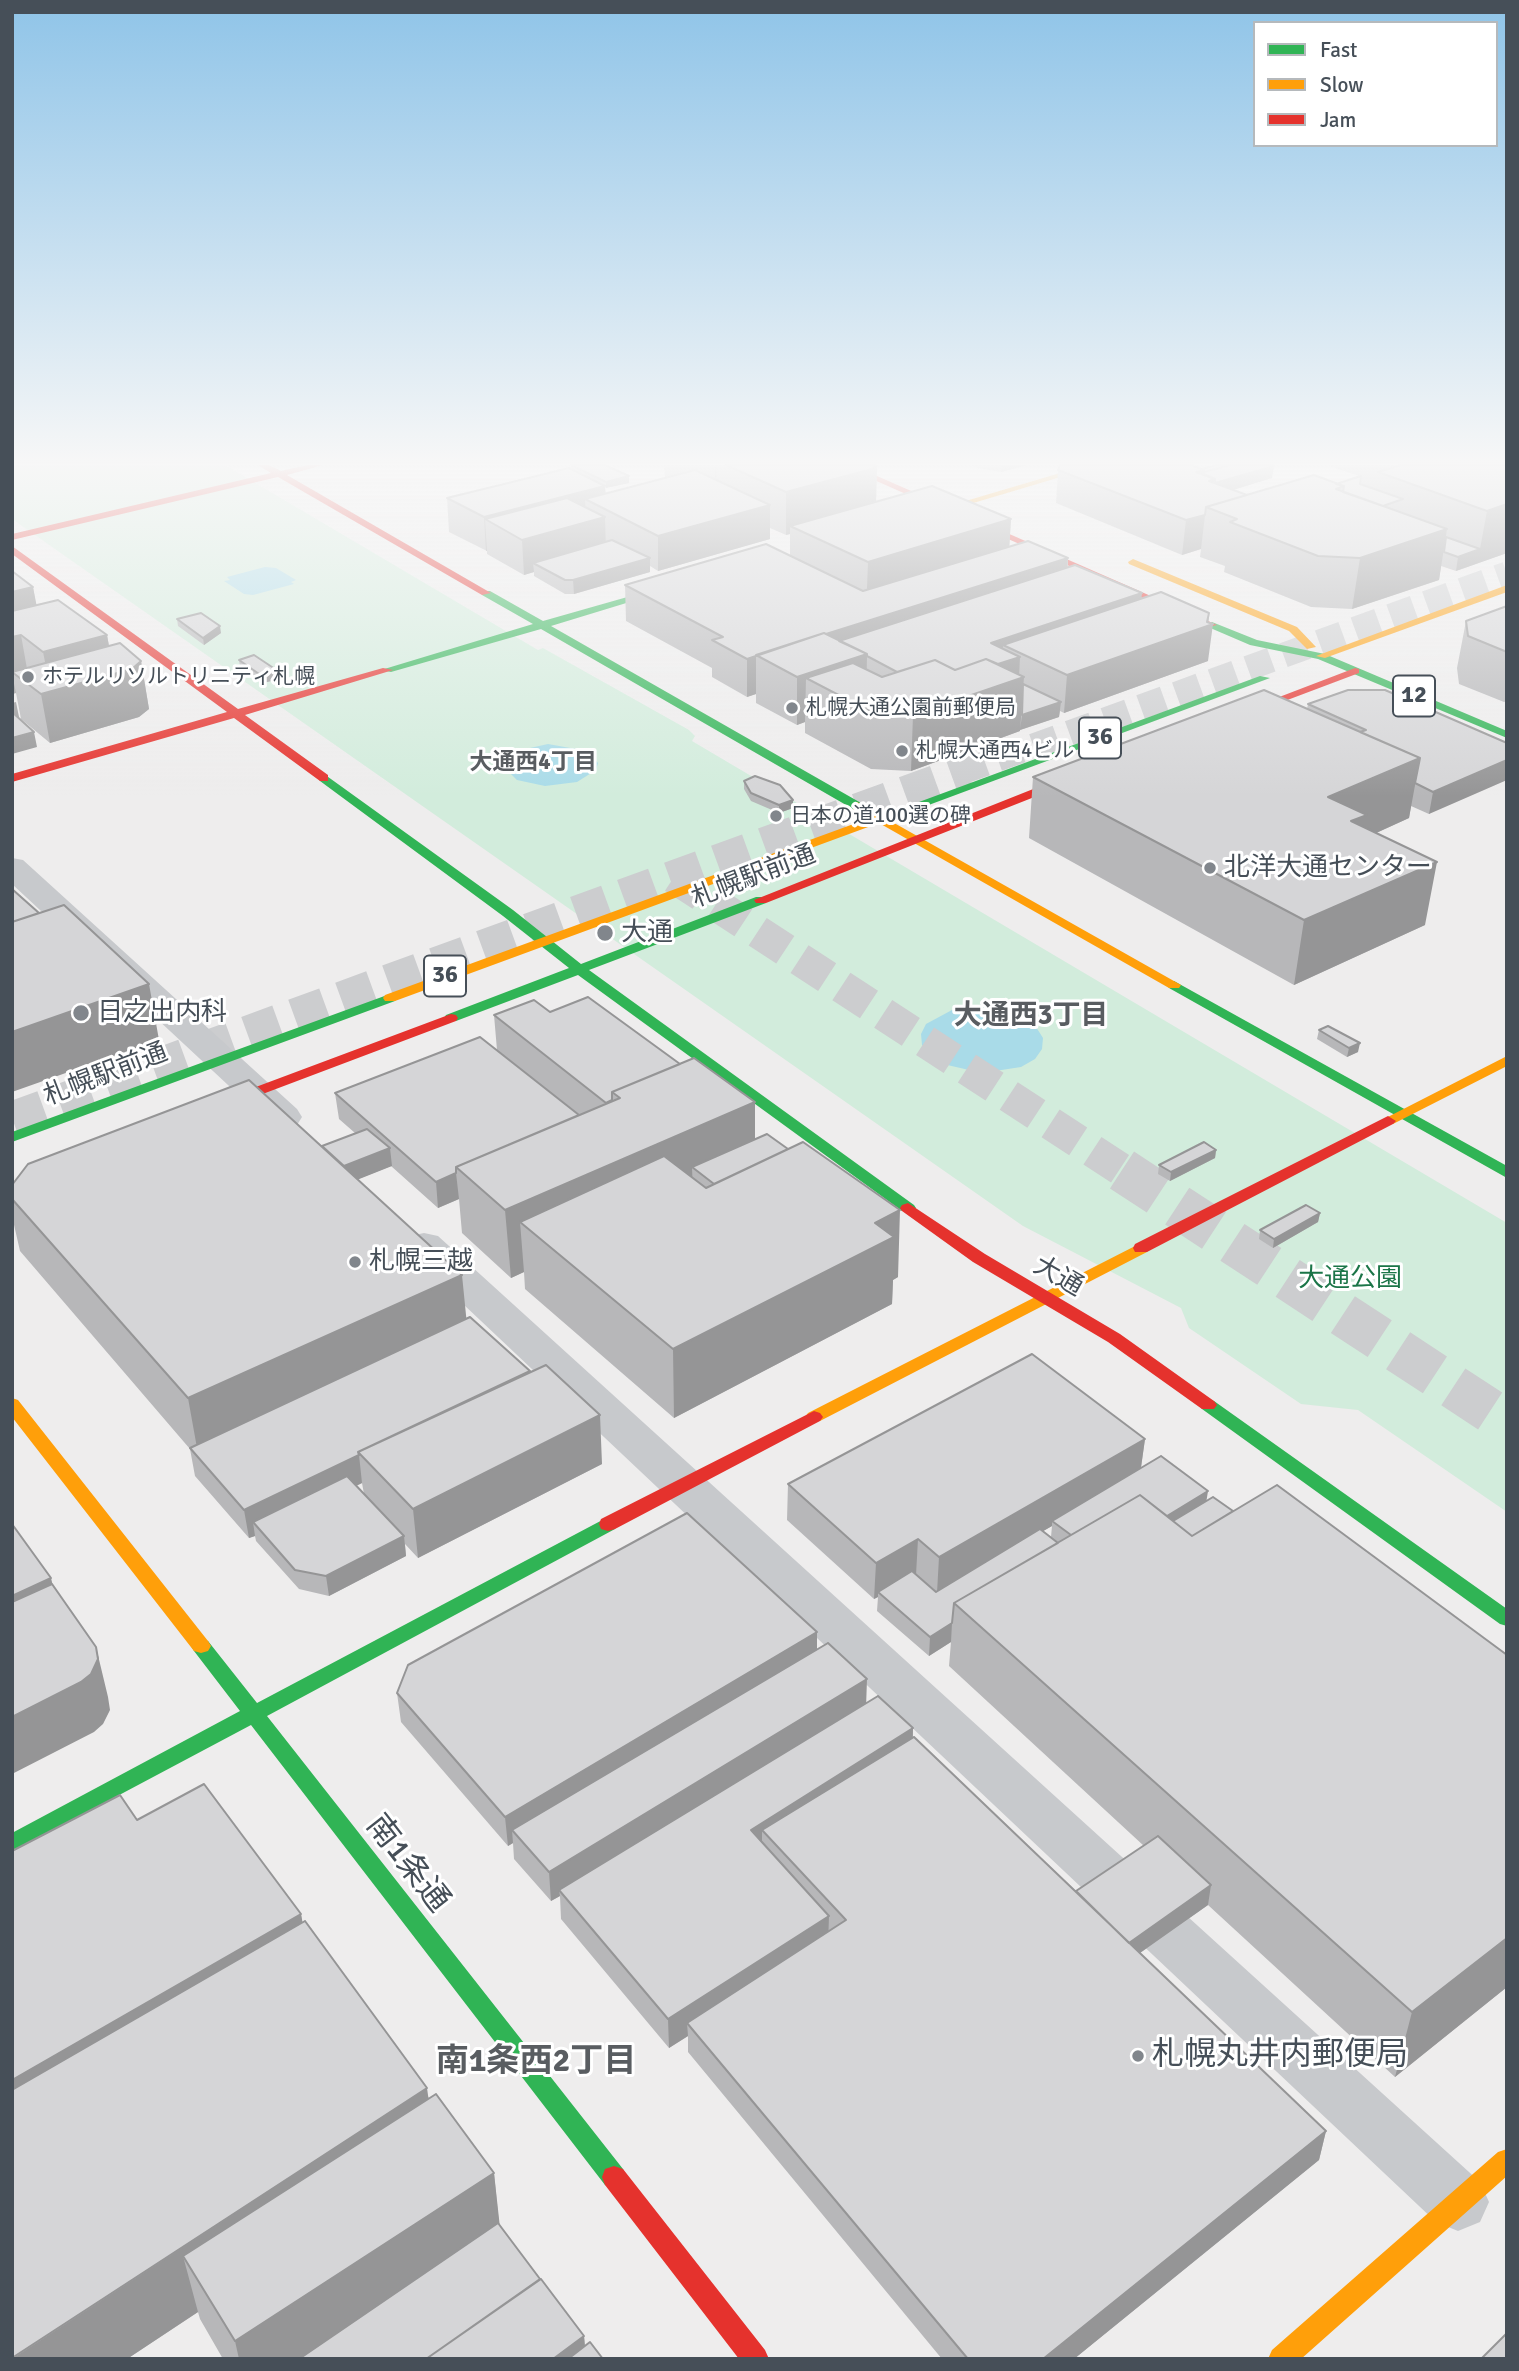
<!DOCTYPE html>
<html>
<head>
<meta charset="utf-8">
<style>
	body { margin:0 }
	#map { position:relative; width:1519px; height:2371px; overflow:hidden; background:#eeeded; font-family:Signika,sans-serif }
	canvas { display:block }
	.frame { position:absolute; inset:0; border:14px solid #464f58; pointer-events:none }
	.legend { position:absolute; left:1253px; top:21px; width:245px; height:126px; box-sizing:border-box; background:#fff; border:2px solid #b5b9bc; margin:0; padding:9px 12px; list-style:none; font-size:21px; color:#464f58 }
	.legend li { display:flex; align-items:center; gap:14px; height:35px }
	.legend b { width:35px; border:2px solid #b5b9bc }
</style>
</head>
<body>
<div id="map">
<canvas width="1519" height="2371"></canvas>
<div class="frame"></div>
<ul class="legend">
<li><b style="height:9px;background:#30b455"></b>Fast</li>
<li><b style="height:9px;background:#ff9f0a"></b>Slow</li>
<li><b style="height:9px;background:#e5322d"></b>Jam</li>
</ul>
</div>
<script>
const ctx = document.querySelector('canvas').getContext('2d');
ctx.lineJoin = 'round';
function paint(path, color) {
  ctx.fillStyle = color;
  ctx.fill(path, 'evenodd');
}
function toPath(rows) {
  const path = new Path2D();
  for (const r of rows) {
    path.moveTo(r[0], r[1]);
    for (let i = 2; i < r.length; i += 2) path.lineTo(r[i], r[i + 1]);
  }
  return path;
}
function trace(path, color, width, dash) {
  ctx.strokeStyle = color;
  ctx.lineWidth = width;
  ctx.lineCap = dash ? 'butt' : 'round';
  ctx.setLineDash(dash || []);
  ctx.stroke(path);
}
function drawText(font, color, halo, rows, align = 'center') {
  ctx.font = font + ' Signika,"Noto Sans JP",sans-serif';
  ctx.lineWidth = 6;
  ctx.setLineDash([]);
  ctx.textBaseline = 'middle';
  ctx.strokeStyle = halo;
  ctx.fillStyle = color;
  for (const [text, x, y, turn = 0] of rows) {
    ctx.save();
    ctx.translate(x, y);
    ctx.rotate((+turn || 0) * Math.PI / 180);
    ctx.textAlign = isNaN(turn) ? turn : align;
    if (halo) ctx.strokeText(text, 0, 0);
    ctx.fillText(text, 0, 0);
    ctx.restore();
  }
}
paint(toPath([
	[12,465,225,465,538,650,543,648,689,730,695,736,692,741,1507,1223,1507,1512,1358,1410,1301,1404,1189,1328,1181,1308,1023,1226,12,519]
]), '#d2ecdc');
paint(toPath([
	[265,567,276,568,296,580,291,582,294,584,253,595,244,594,224,581,230,580,227,577],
	[548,744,587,751,598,763,596,770,577,782,545,786,517,780,505,768,511,756,521,750],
	[970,1007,990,1008,1025,1018,1036,1027,1043,1038,1042,1049,1035,1059,1021,1067,982,1073,943,1064,930,1055,922,1045,921,1034,926,1024,952,1010]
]), '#a9dbe8');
trace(toPath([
	[962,772,1507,574]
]), '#cccdcf', 25, [25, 13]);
trace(toPath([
	[674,877,1125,1172],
	[12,1118,967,770]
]), '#cccdcf', 33, [33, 17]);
trace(toPath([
	[1122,1170,1507,1422]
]), '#cccdcf', 44, [44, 22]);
paint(toPath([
	[12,858,23,860,297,1109,302,1117,297,1125,284,1128,271,1125,12,884,12,858],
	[424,1233,438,1236,1480,2182,1489,2202,1480,2222,1458,2231,1436,2222,410,1254,404,1245,410,1236,424,1233]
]), '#c7c9cc');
paint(toPath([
	[673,584,682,586,551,626,861,803,861,809,853,809,541,629,391,672,381,670,533,624,482,595,482,591,490,591,543,621,673,584],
	[1212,622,1257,640,1325,654,1507,731,1507,738,1318,659,1250,645,1208,627,1207,625,1212,622],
	[1260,676,1270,678,883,822,875,822,873,819,1260,676],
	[324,774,513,910,581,964,756,897,766,897,766,903,589,970,914,1205,916,1208,914,1211,902,1211,578,975,456,1021,446,1021,444,1018,446,1015,569,968,503,916,320,781,318,778,324,774],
	[1174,981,1507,1166,1507,1178,1169,988,1167,985,1169,982,1174,981],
	[390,994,395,995,397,998,395,1001,12,1142,12,1132,390,994],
	[1208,1399,1214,1401,1507,1609,1507,1626,1500,1624,1202,1409,1199,1405,1202,1401,1208,1399],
	[608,1517,615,1519,617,1524,615,1529,267,1716,623,2169,626,2177,623,2185,614,2188,605,2185,251,1725,12,1852,12,1833,240,1711,194,1651,191,1646,194,1641,201,1639,208,1641,257,1703,608,1517]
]), '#30b455');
paint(toPath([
	[1087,465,1101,465,923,518,915,516,1087,465],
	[1133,559,1297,627,1316,647,1307,649,1289,631,1129,564,1128,562,1133,559],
	[1507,585,1507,592,1325,658,1316,656,1507,585],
	[857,802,1181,985,1179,988,1169,988,879,823,395,1001,385,1001,383,998,385,995,870,818,853,809,853,803,857,802],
	[1507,1056,1507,1066,1393,1124,1383,1124,1380,1121,1507,1056],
	[1141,1243,1147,1244,1149,1248,1147,1252,820,1421,808,1421,805,1417,808,1413,1141,1243],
	[12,1398,18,1400,208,1641,211,1646,208,1651,201,1653,194,1651,12,1417,12,1398],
	[1507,2149,1507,2176,1301,2359,1268,2359,1272,2350,1498,2152,1507,2149]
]), '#ff9f0a');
paint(toPath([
	[258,465,269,465,281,471,308,465,323,465,287,475,491,593,482,595,278,477,12,540,12,534,271,473,258,465],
	[840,465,852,465,1217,625,1208,627,840,465],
	[12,546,238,709,383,668,393,670,245,715,328,775,328,781,320,781,234,718,12,782,12,774,227,712,12,554,12,546],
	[1355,668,1359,669,1359,673,1237,719,1227,717,1355,668],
	[1081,770,1087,774,1085,777,766,903,756,903,754,900,1081,770],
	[451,1014,456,1015,458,1018,456,1021,215,1112,205,1112,202,1109,205,1106,451,1014],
	[1388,1116,1396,1121,1393,1124,1147,1252,1135,1252,1133,1248,1135,1244,1388,1116],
	[908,1203,985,1254,1120,1334,1214,1401,1217,1405,1214,1409,1202,1409,1108,1342,973,1262,902,1211,900,1208,902,1205,908,1203],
	[814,1411,820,1413,823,1417,820,1421,615,1529,608,1531,601,1529,599,1524,601,1519,814,1411],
	[614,2166,623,2169,765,2350,769,2359,739,2359,605,2185,602,2177,605,2169,614,2166]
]), '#e5322d');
paint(toPath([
	[571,465,629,476,629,483,605,488,606,494,667,478,665,477,664,465,877,465,876,502,1011,519,1009,547,1068,558,1068,567,1141,599,1209,613,1208,622,1208,661,1064,713,1060,711,1059,717,1020,730,1020,731,911,771,871,769,805,733,805,722,797,725,756,703,756,694,747,697,712,677,712,668,626,621,625,585,790,556,790,534,786,535,770,528,770,539,658,571,650,566,650,572,574,594,565,594,534,576,534,572,524,575,487,554,487,551,449,532,447,498,571,469],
	[970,465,1027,465,1001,472,978,468],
	[1327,465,1507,465,1507,553,1456,571,1441,566,1439,580,1352,609,1311,607,1224,572,1225,566,1200,557,1201,549,1182,555,1056,503,1058,470,1202,469,1272,478,1233,490,1247,495,1337,484,1359,476],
	[12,571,33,587,36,605,107,635,109,646,141,661,149,709,139,717,50,743,21,719,16,693,12,694],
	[1507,606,1507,701,1504,702,1459,684,1457,668,1466,621],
	[177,619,221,633,204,645,178,626],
	[239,660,279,679,263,683,240,667],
	[1308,704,1507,743,1429,814,1411,806,1409,818,1376,833,1425,925,1294,985,1029,838,1033,777,1307,709],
	[744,781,793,808,779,813,751,801,744,789],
	[550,1012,680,1064,755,1102,755,1139,898,1277,893,1280,892,1304,674,1418,525,1289,524,1272,511,1278,462,1233,459,1199,438,1208,391,1166,358,1179,466,1319,602,1464,418,1558,405,1544,406,1556,329,1596,299,1589,256,1541,255,1536,249,1538,195,1476,190,1449,20,1251,12,1216,12,1185,322,1146,355,1133,339,1119,335,1093,497,1050,494,1015],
	[362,1483,364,1494,356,1486],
	[1319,1030,1358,1052,1347,1057,1317,1039],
	[1216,1150,1215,1158,1170,1181,1158,1174,1159,1165],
	[1320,1213,1318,1222,1273,1248,1259,1239,1260,1230],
	[1145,1439,1141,1468,1207,1501,1233,1511,1507,1655,1507,1987,1395,2077,1208,1905,1140,1953,1326,2131,1319,2160,1074,2359,942,2359,688,2052,688,2036,669,2048,561,1919,560,1896,551,1901,514,1859,513,1843,508,1846,401,1722,397,1693,817,1632,817,1649,866,1703,913,1728,913,1737,1076,1891,1144,1846,949,1666,951,1642,929,1656,877,1611,878,1597,874,1599,787,1520,788,1484],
	[1052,1526,1051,1537,1043,1531],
	[137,1820,301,1914,302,1922,429,2098,494,2173,499,2224,584,2336,585,2346,603,2359,223,2359,200,2319,198,2312,127,2359,12,2359]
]), '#b7b7b9');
paint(toPath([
	[875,465,877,465,876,504,790,526,790,534,786,535,786,492],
	[1002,465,1027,465,1001,472],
	[1274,466,1272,478,1213,496,1196,472,1204,470],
	[715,467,716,467,717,500,715,500],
	[629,476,629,483,606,488,606,482],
	[605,486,606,510,585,499,586,522,605,517,606,552,533,563,534,572,524,575,522,540,485,519,487,551,486,551,484,517],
	[1507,504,1507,553,1456,571,1458,557,1480,549,1487,511],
	[770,505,770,539,658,571,658,536],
	[1205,515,1201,549,1182,555,1186,520],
	[1011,519,1008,569,866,614,868,562],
	[1447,529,1439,580,1352,609,1360,558],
	[650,558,650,572,574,594,573,580],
	[1068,558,1065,594,867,656,866,702,806,678,805,722,797,725,797,677,757,656],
	[33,587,40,623,12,630,12,592],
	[1142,593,1138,629,1003,645,1002,663,1020,657,1019,678,1024,677,1020,731,911,771,913,715,991,643],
	[1209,613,1208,626,1213,624,1208,661,1064,713,1067,675],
	[220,626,221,633,204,645,203,638],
	[21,635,30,686,12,672,12,637],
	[107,635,114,674,141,661,149,709,139,717,50,743,41,694,51,691,43,652],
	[756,656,756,694,747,697,747,659],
	[278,671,279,679,263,683,262,676],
	[12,674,16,693,12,694],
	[16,702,19,717,12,719,12,703],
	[1061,702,1059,717,1020,730,1022,715],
	[34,732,37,747,12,754,12,738],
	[1420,758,1409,818,1363,839,1328,797],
	[1507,760,1507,780,1429,814,1433,792],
	[793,800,793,808,779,813,779,805],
	[1437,862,1425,925,1294,985,1304,920],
	[149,984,159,1040,12,1092,12,1032],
	[1360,1043,1358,1052,1347,1057,1349,1048],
	[755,1102,755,1167,692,1167,693,1196,520,1222,524,1272,511,1278,505,1210],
	[390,1148,392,1166,319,1195,317,1177],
	[1216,1150,1215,1158,1170,1181,1171,1172],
	[456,1173,459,1199,438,1208,436,1182],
	[900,1210,898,1277,893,1280,892,1304,674,1418,673,1349,875,1223],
	[1320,1213,1318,1222,1273,1248,1274,1239],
	[462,1275,468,1335,199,1459,188,1398],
	[600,1415,602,1464,418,1558,413,1509],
	[1145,1439,1140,1474,1052,1521,1052,1526,937,1593,939,1557],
	[359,1455,362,1483,262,1532,253,1522,255,1536,249,1538,244,1510],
	[1208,1491,1205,1510,1099,1558],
	[404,1536,406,1556,329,1596,326,1576],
	[918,1539,916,1575,878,1592,878,1597,874,1599,876,1563],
	[51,1578,63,1628,12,1652,12,1596],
	[952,1623,951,1642,929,1656,930,1637],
	[817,1632,817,1661,512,1830,513,1843,508,1846,505,1817],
	[96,1647,108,1697,110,1710,103,1724,94,1732,12,1774,12,1717],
	[867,1679,866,1708,559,1890,560,1896,551,1901,549,1872],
	[913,1728,912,1757,762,1830,762,1852,751,1830],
	[1211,1885,1208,1905,1120,1967,1123,1947],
	[301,1914,313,1978,12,2157,12,2080],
	[829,1916,828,1945,687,2023,688,2036,669,2048,668,2019],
	[1507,1938,1507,1987,1395,2077,1412,2012],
	[427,2088,436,2152,183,2256,198,2312,127,2359,12,2359],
	[1326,2131,1319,2160,1074,2359,1043,2359],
	[494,2173,501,2237,318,2359,239,2359,235,2341],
	[584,2336,586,2359,553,2359]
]), '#959596');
const building = toPath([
	[571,465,605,465,629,476,606,482,571,465],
	[726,465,875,465,872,469,786,492,726,465],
	[1060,465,1191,465,1204,470,1196,472,1215,479,1209,481,1247,495,1206,507,1205,515,1186,520,1058,470,1060,465],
	[1216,465,1230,465,1204,472,1204,470,1202,469,1216,465],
	[1230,465,1272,465,1274,466,1215,483,1215,479,1204,474,1204,472,1230,465],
	[1401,465,1507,465,1507,504,1487,511,1378,472,1401,465],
	[569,468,605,486,484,517,447,498,569,468],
	[695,470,770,505,658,536,585,499,695,470],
	[1314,475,1344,486,1336,489,1447,529,1360,558,1318,556,1230,522,1237,519,1206,507,1314,475],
	[1361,476,1360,484,1403,499,1383,506,1343,492,1344,486,1336,484,1361,476],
	[932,486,1011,519,868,562,790,526,932,486],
	[567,498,605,517,522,540,485,519,567,498],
	[1446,537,1480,549,1458,557,1444,552,1446,537],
	[612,540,650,558,573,580,565,580,533,563,612,540],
	[1028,541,1068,558,826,634,824,633,747,659,712,640,723,637,625,585,766,544,863,591,1028,541],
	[1075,565,1142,593,991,643,1020,657,998,664,986,659,955,670,935,660,897,672,867,656,867,654,839,641,1075,565],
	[12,571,33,587,12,592,12,571],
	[1161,592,1209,613,1207,622,1213,624,1067,675,1003,645,1161,592],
	[58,600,107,635,43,652,21,635,12,637,12,611,58,600],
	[1507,606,1507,652,1468,636,1466,621,1507,606],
	[201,613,220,626,203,638,177,619,201,613],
	[824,633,867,654,797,677,756,655,824,633],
	[120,643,141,661,132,669,41,694,12,672,120,643],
	[254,655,278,671,262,676,239,660,254,655],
	[986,659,1024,677,913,715,873,713,806,678,853,663,882,677,935,660,955,670,986,659],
	[1023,684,1061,702,1022,715,1023,684],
	[1264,690,1420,758,1328,797,1367,815,1351,821,1437,862,1304,920,1033,777,1264,690],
	[1348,690,1385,690,1507,743,1507,760,1433,792,1415,783,1420,758,1360,732,1366,730,1308,704,1348,690],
	[12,712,34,732,12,738,12,712],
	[755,776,780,785,793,800,779,805,751,793,744,781,755,776],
	[12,889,39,913,12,922,12,889],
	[64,905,149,984,12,1032,12,922,64,905],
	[588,997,680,1064,612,1092,612,1100,606,1103,494,1015,534,1000,550,1012,588,997],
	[1328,1026,1360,1043,1349,1048,1319,1030,1328,1026],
	[480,1037,579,1115,456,1167,456,1173,436,1182,335,1093,480,1037],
	[694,1058,755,1102,505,1210,456,1167,620,1098,612,1092,694,1058],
	[249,1080,462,1275,188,1398,12,1199,12,1185,28,1164,249,1080],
	[367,1129,390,1148,344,1166,322,1146,367,1129],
	[767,1134,788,1149,714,1184,692,1167,767,1134],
	[803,1142,900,1210,875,1223,894,1237,673,1349,520,1222,664,1156,706,1188,803,1142],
	[1204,1142,1216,1150,1171,1172,1159,1165,1204,1142],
	[1306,1205,1320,1213,1274,1239,1260,1230,1306,1205],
	[470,1317,530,1371,358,1452,359,1455,244,1510,190,1448,470,1317],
	[1032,1354,1145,1439,939,1557,918,1539,876,1563,788,1484,1032,1354],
	[546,1365,600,1415,413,1509,358,1452,546,1365],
	[1161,1456,1208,1491,1167,1516,1140,1495,1071,1535,1052,1521,1161,1456],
	[347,1476,404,1536,326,1576,295,1570,253,1522,347,1476],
	[1277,1485,1507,1655,1507,1938,1412,2012,954,1603,1140,1495,1192,1536,1277,1485],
	[1213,1497,1233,1511,1192,1536,1173,1521,1213,1497],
	[687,1513,817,1632,505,1817,397,1693,408,1665,687,1513],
	[12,1524,51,1578,12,1596,12,1524],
	[1040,1529,1058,1543,954,1603,952,1623,930,1637,878,1592,912,1571,936,1592,1040,1529],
	[52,1584,96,1647,98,1659,91,1674,81,1682,12,1717,12,1602,52,1584],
	[828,1643,867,1679,549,1872,512,1830,828,1643],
	[878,1696,913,1728,751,1830,829,1916,668,2019,559,1890,878,1696],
	[914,1737,1326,2131,1043,2359,968,2359,687,2023,846,1920,762,1830,914,1737],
	[204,1784,301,1914,12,2080,12,1851,120,1795,137,1820,204,1784],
	[1158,1836,1211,1885,1129,1943,1076,1891,1158,1836],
	[305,1921,427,2088,12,2358,12,2090,305,1921],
	[436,2094,494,2173,235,2341,183,2256,436,2094],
	[498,2223,540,2279,426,2359,299,2359,498,2223],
	[541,2279,584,2336,553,2359,426,2359,541,2279],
	[1507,2333,1507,2359,1481,2359,1507,2333],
	[590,2342,603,2359,568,2359,590,2342]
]);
paint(building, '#d5d5d7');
trace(building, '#959596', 2);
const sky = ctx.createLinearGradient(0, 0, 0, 797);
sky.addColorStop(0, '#8fc4e8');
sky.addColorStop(0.58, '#f7f7f7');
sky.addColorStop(1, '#f7f7f700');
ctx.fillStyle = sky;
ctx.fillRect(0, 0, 1519, 797);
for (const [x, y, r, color] of [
	[28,677,7,"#81868c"],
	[792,708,7,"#81868c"],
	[902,751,7,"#81868c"],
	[776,816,7,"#81868c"],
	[1210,868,7,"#81868c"],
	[605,933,9,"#81868c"],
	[81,1013,9,"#81868c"],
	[355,1262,7,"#81868c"],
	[1138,2056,7,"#81868c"]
]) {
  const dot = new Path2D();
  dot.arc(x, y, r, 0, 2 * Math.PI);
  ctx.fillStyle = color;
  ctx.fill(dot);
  trace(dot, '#fff', 2.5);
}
drawText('21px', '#464f58', '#fff', [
	["ホテルリソルトリニティ札幌",42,677],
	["札幌大通公園前郵便局",806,708],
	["札幌大通西4ビル",916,751],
	["日本の道100選の碑",790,816]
], 'left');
drawText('bold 23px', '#595d61', '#fff', [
	["大通西4丁目",533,763]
]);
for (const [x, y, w] of [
	[1414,696,42],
	[1100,738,42],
	[445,976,42]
]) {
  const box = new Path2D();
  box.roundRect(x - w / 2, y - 20.5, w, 41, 5);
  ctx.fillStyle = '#fff';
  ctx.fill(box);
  trace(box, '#464f58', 2);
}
drawText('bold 24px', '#464f58', null, [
	["12",1414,696],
	["36",1100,738],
	["36",445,976]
]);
drawText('26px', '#464f58', '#fff', [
	["北洋大通センター",1224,868],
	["大通",621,933],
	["日之出内科",97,1013],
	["札幌三越",369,1262]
], 'left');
drawText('26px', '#464f58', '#fff', [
	["札幌駅前通",754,877,-21],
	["札幌駅前通",106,1075,-21],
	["大通",1058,1277,30]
]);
drawText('26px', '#1b7548', '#fff', [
	["大通公園",1350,1279]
]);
drawText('bold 28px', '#595d61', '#fff', [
	["大通西3丁目",1031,1017]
]);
drawText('32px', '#464f58', '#fff', [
	["南1条通",407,1864,52]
]);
drawText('32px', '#464f58', '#fff', [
	["札幌丸井内郵便局",1152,2056]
], 'left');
drawText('bold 33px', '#595d61', '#fff', [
	["南1条西2丁目",536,2062]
]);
</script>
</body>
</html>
